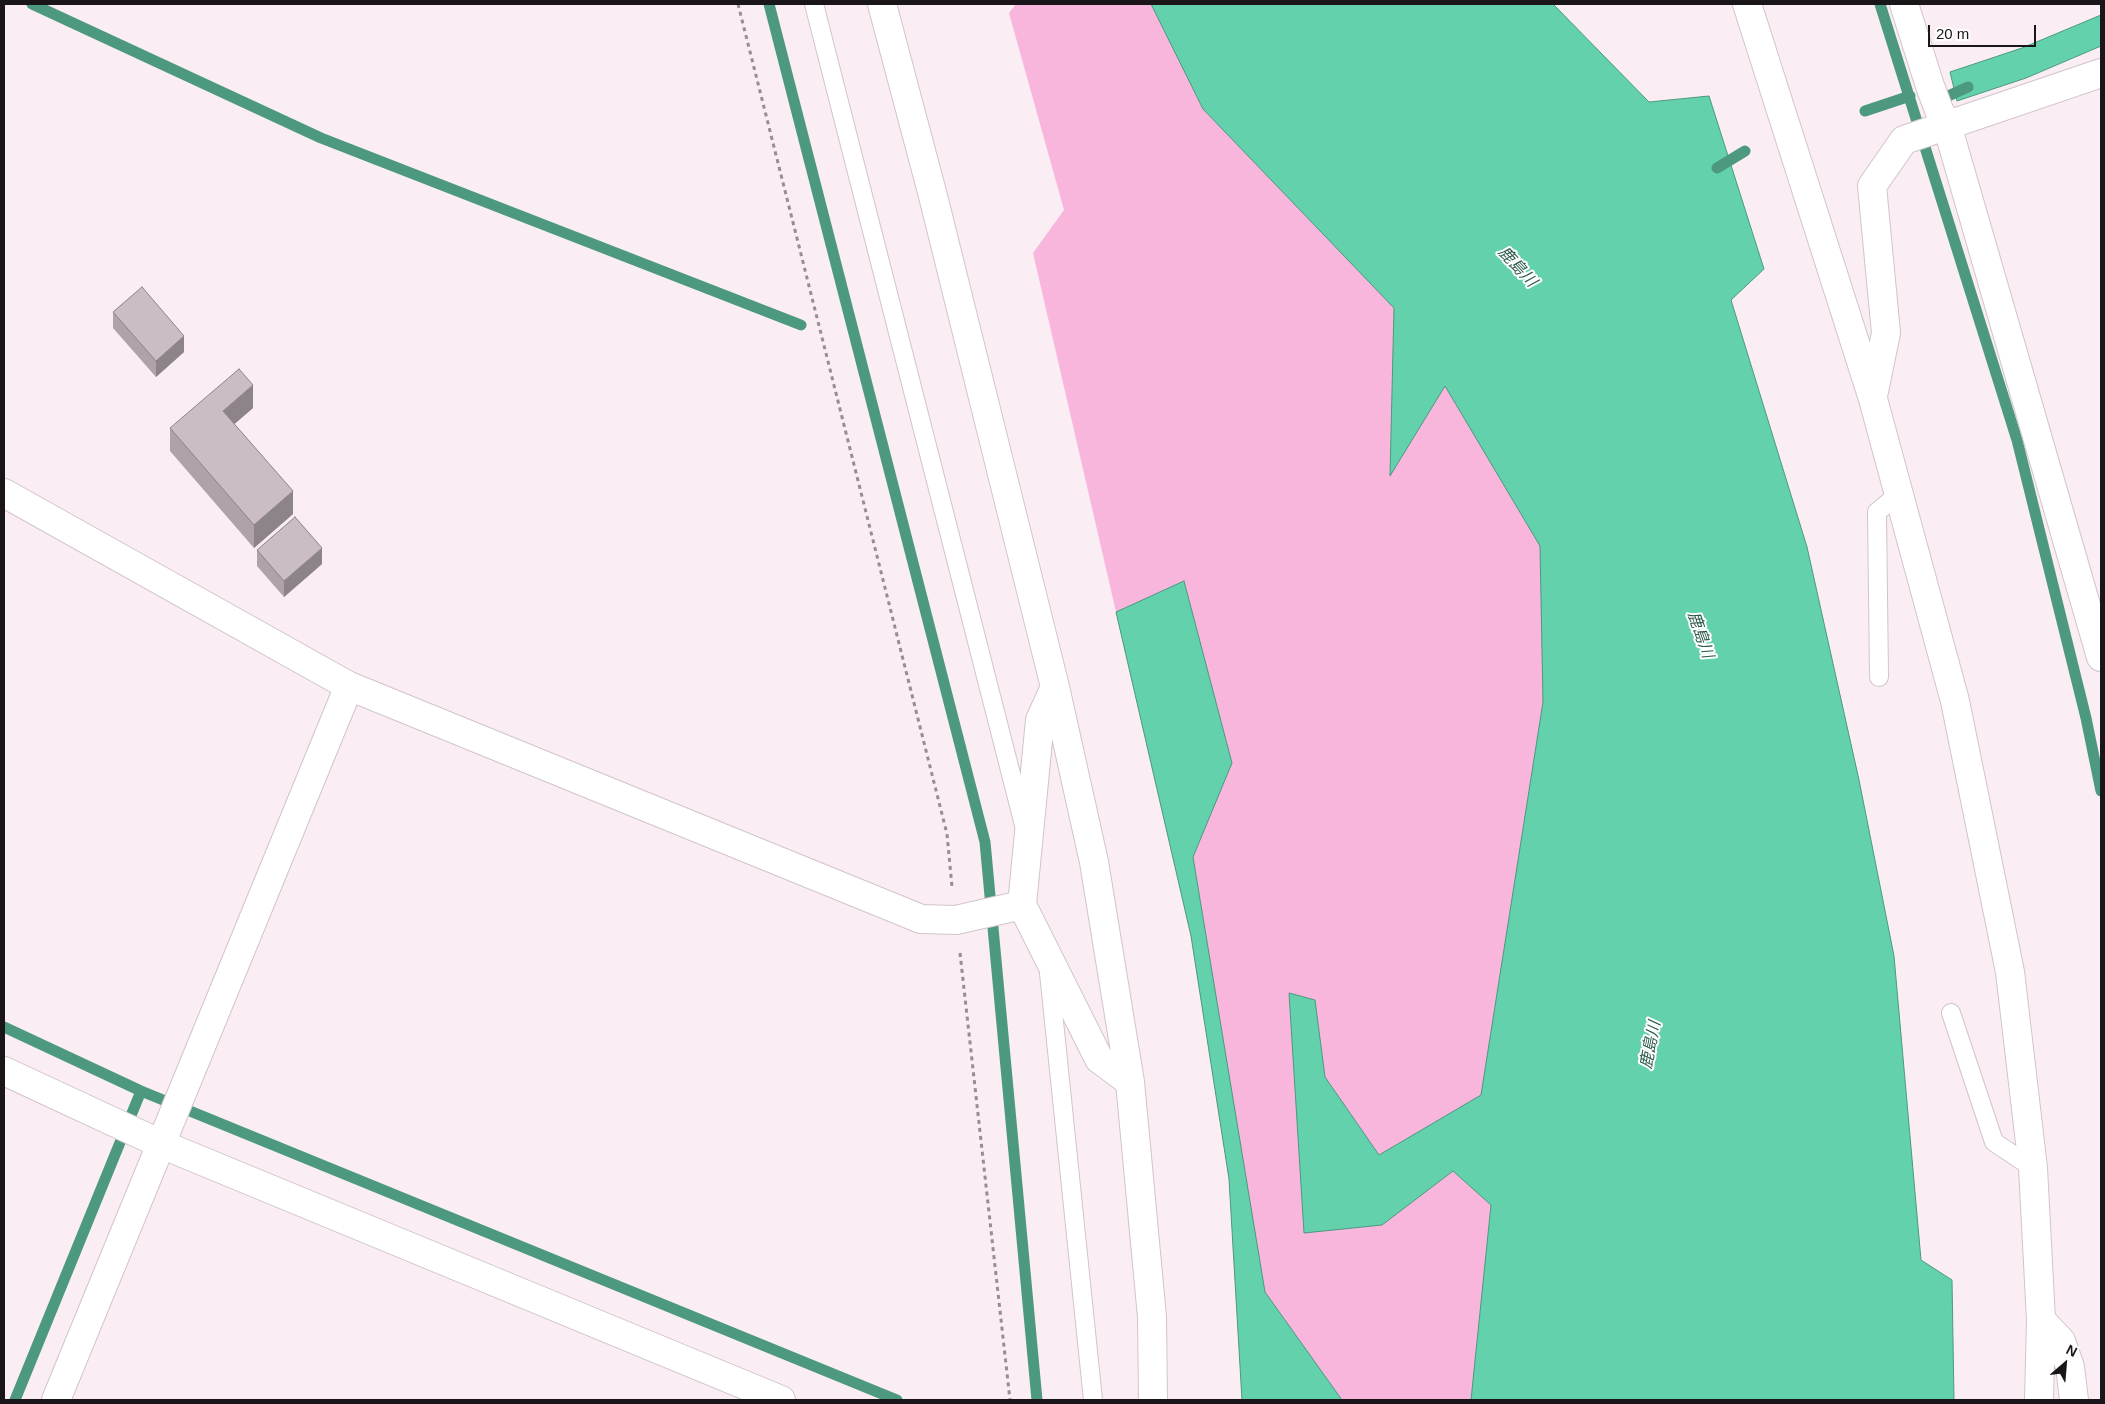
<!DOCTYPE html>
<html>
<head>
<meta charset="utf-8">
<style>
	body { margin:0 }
	#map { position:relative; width:2105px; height:1404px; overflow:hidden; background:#faedf4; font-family:Helvetica,sans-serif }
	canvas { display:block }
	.frame { position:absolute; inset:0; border:5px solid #1a1518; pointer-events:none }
	.north { position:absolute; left:2040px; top:1339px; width:50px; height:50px; -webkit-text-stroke:4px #fff; paint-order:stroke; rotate:27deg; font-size:14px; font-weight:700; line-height:20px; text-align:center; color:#1a1518 }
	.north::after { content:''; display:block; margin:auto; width:18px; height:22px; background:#1a1518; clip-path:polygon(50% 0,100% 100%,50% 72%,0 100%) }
	.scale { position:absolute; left:1928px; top:25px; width:108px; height:22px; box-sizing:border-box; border:2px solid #1a1518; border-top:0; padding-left:6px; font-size:15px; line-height:18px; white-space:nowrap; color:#1a1518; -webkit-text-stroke:4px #fff; paint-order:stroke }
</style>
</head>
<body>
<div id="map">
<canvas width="2105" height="1404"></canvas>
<div class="frame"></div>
<div class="north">N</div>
<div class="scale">20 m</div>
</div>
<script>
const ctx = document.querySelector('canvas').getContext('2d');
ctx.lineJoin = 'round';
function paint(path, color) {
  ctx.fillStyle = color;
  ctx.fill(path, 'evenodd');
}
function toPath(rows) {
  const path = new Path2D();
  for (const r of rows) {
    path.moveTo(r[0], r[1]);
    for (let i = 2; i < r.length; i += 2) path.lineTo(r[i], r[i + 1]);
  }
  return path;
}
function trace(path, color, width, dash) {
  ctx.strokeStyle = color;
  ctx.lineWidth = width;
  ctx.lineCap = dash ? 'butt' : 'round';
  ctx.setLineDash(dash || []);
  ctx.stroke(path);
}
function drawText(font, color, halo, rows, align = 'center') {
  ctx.font = font + ' Helvetica,"Noto Sans JP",sans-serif';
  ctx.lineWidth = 4;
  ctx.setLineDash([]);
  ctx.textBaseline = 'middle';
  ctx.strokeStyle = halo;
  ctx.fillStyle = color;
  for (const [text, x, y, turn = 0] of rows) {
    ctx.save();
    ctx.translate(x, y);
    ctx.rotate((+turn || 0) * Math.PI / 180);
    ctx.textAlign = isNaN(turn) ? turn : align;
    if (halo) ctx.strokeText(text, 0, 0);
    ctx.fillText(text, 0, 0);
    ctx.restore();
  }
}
paint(toPath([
	[1016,4,1209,4,1612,466,1542,1400,1242,1400,1229,1179,1191,936,1033,253,1064,210,1009,13]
]), '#f8b6dd');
const water = toPath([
	[1151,4,1553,4,1649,102,1709,96,1764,269,1731,300,1807,547,1859,780,1894,956,1921,1260,1952,1280,1954,1400,1471,1400,1491,1205,1453,1171,1382,1225,1304,1233,1289,993,1315,1000,1325,1077,1379,1155,1481,1095,1543,702,1540,546,1445,386,1390,476,1394,308,1203,109,1151,4],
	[2101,15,2101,46,2026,78,1957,101,1950,72,2022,48,2101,15],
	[1184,581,1232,763,1193,857,1265,1292,1342,1400,1242,1400,1229,1179,1191,936,1116,612,1184,581]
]);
paint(water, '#62d1ac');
trace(water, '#4c9980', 1);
trace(toPath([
	[32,4,321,138,801,325],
	[769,4,985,842,1037,1400],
	[1880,4,2017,440,2086,718,2101,791],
	[1935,102,1968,87],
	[1865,111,1910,96],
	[1717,168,1745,151],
	[4,1027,141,1091,897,1400],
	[15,1400,141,1091]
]), '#4c9980', 11);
const service = toPath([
	[814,4,1024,825],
	[1879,677,1877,512,1899,494],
	[1049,973,1093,1400],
	[1951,1013,1994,1142,2033,1168]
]);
const minor = toPath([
	[882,4,933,196,1055,687,1094,862,1130,1082,1152,1317,1153,1400],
	[1747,4,1873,399,1955,701,2010,972,2033,1168,2041,1320,2039,1400],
	[1904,4,1930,86,1939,110,1947,125,2101,657],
	[1873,396,1886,333,1872,186,1904,140,2101,73],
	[4,493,349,686,921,919,956,920,1022,905],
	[1055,687,1040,720,1022,905,1099,1059,1130,1082],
	[4,1071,161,1144,781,1400],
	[2041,1320,2061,1341,2070,1367,2074,1400],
	[56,1400,349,686]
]);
trace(service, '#d1c4cc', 20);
trace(minor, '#d1c4cc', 30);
trace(toPath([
	[738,4,947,834,952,887],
	[960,953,1010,1400]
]), '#978d92', 3, [4, 4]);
trace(service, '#fff', 18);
trace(minor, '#fff', 28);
paint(toPath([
	[113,312,184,352,156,377,113,328],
	[253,408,234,424,293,514,254,548,170,451,170,428],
	[257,550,322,564,284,597,257,566]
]), '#aea3a9');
paint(toPath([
	[184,336,184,352,156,377,156,361],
	[253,385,253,408,223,434,223,411],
	[293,491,293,514,254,548,254,525],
	[322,548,322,564,284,597,284,581]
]), '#8d8489');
const building = toPath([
	[142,287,184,336,156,361,113,312,142,287],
	[239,369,253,385,223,411,293,491,254,525,170,428,239,369],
	[295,517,322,548,284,581,257,550,295,517]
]);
paint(building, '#cabdc4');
trace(building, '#8d8489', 1);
drawText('italic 16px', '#2b5a4a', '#fff', [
	["鹿島川",1517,267,47],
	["鹿島川",1700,635,71],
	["鹿島川",1651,1045,-79]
]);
</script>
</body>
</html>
